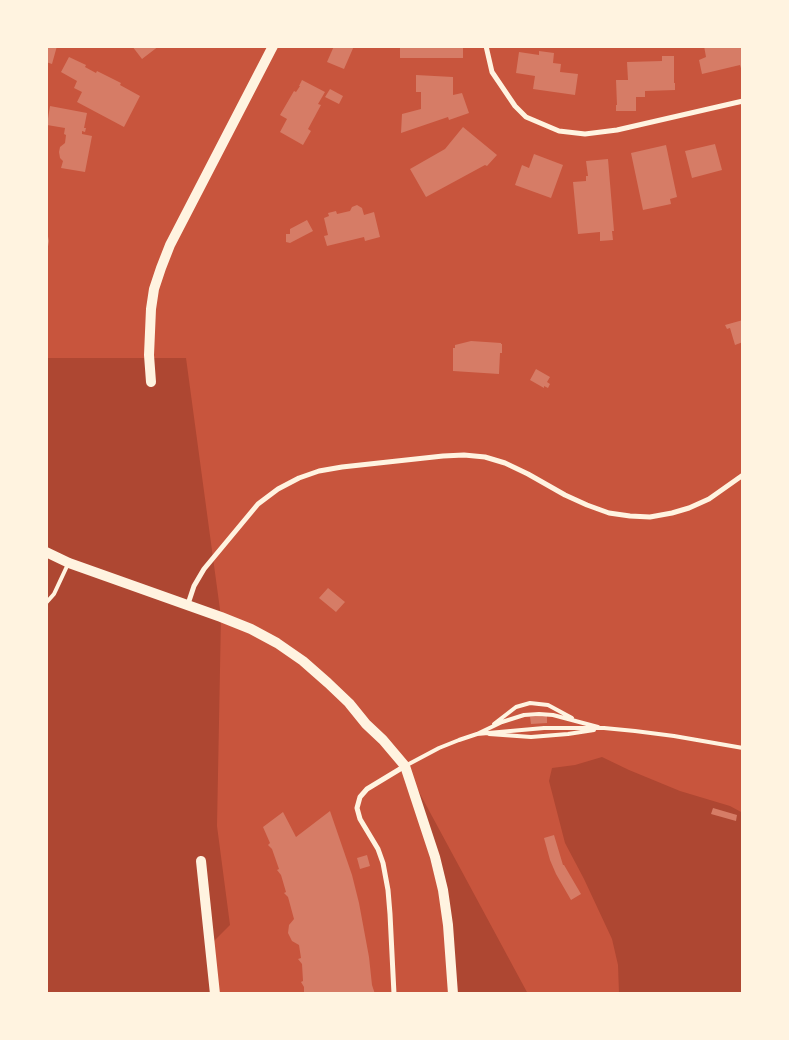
<!DOCTYPE html>
<html>
<head>
<meta charset="utf-8">
<style>
	body { margin:0 }
	#map { position:relative; width:789px; height:1040px; overflow:hidden; background:#c8553d; font-family:"PT Sans",sans-serif }
	canvas { display:block }
	.frame { position:absolute; inset:0; border:48px solid #fff3e0; pointer-events:none }
</style>
</head>
<body>
<div id="map">
<canvas width="789" height="1040"></canvas>
<div class="frame"></div>
</div>
<script>
const ctx = document.querySelector('canvas').getContext('2d');
ctx.lineJoin = 'round';
function paint(path, color) {
  ctx.fillStyle = color;
  ctx.fill(path, 'evenodd');
}
function toPath(rows) {
  const path = new Path2D();
  for (const r of rows) {
    path.moveTo(r[0], r[1]);
    for (let i = 2; i < r.length; i += 2) path.lineTo(r[i], r[i + 1]);
  }
  return path;
}
function trace(path, color, width, dash) {
  ctx.strokeStyle = color;
  ctx.lineWidth = width;
  ctx.lineCap = dash ? 'butt' : 'round';
  ctx.setLineDash(dash || []);
  ctx.stroke(path);
}
paint(toPath([
	[46,358,186,358,221,617,217,826,230,925,210,945,215,994,46,994],
	[602,757,629,770,680,791,730,806,743,813,742,994,619,994,618,965,612,939,584,879,565,843,549,781,552,768,575,765],
	[405,766,528,994,453,994,448,925]
]), '#ae4732');
paint(toPath([
	[46,46,57,46,52,64,46,62],
	[132,46,159,46,142,59],
	[334,46,354,46,344,69,327,62],
	[400,46,463,46,463,58,400,58],
	[704,46,743,46,743,75,740,65,702,74,699,60,706,57],
	[539,51,554,53,553,63,561,64,560,72,578,74,575,95,533,89,535,76,516,73,519,52,539,55],
	[662,56,674,56,674,83,675,83,675,90,645,91,645,97,636,97,636,111,616,111,616,105,617,105,616,80,628,80,627,62,662,61],
	[69,57,86,65,85,67,96,73,97,71,121,83,120,85,140,96,124,127,77,102,82,92,74,88,77,81,61,72],
	[416,75,453,77,453,95,462,93,469,113,449,120,448,117,401,133,402,114,421,109,421,92,416,92],
	[302,80,325,92,318,104,321,105,308,129,311,131,303,145,280,132,287,119,280,115,294,91,296,92,300,86,299,86],
	[330,89,343,96,339,104,325,97],
	[50,106,87,113,84,128,86,128,85,132,82,131,82,134,92,136,85,172,61,168,63,161,60,158,59,152,60,147,65,143,66,135,64,134,65,128,47,125],
	[463,127,497,155,487,166,485,165,426,197,410,169,445,149],
	[715,144,722,170,692,178,685,151],
	[666,145,677,197,670,199,671,204,643,210,631,153],
	[534,154,563,165,551,198,515,185,522,165,529,168],
	[608,159,614,231,612,231,613,240,600,241,600,232,578,234,573,182,586,181,586,176,588,176,586,161],
	[357,205,362,208,364,215,374,212,380,237,365,241,364,237,327,246,324,236,328,235,324,218,329,216,328,213,336,211,337,214,350,211,352,207],
	[307,220,313,231,290,243,286,242,286,234,290,234,290,229],
	[46,227,49,241,47,252,46,252],
	[743,320,743,342,735,345,730,328,727,329,725,325],
	[471,341,501,343,501,344,502,344,502,353,500,353,499,374,453,371,453,348,455,348,455,345],
	[536,369,550,377,547,382,550,384,548,388,544,386,544,388,530,380],
	[328,588,345,602,336,612,319,598],
	[547,716,547,723,531,724,530,717],
	[713,808,737,815,736,821,711,814],
	[330,811,352,875,359,903,369,957,372,985,375,994,304,994,304,987,301,982,303,981,302,964,298,959,301,958,299,945,292,941,288,933,289,925,294,919,288,897,284,893,286,892,281,875,277,870,279,869,272,849,268,845,270,843,263,827,283,812,296,837],
	[554,835,563,865,564,865,581,894,571,900,556,874,550,860,544,838],
	[367,855,370,866,360,869,357,858]
]), '#d67c66');
trace(toPath([
	[46,603,54,594,68,564],
	[494,724,516,707,530,703,548,705,572,718],
	[477,734,544,728,604,728,635,731,674,736,743,748],
	[489,734,531,737,568,734,594,730],
	[407,765,439,748,459,740,477,734,502,722,524,715,539,714,553,715,598,727]
]), '#fff3e0', 4);
trace(toPath([
	[486,46,492,72,515,106,526,117,559,131,585,134,617,130,743,101],
	[188,604,194,586,204,569,258,504,278,489,299,478,319,471,342,467,443,456,464,455,485,457,505,463,528,474,565,495,587,505,609,513,630,516,650,517,672,513,689,508,709,499,743,475],
	[394,994,390,914,388,890,383,863,378,849,360,819,357,808,360,797,367,789,405,766]
]), '#fff3e0', 5);
trace(toPath([
	[151,382,149,355,151,309,154,289,161,268,170,245,273,46],
	[46,552,69,563,221,617,251,629,277,643,303,661,328,683,349,703,366,724,383,740,405,766,435,857,443,890,448,925,453,994],
	[201,861,215,994]
]), '#fff3e0', 10);
</script>
</body>
</html>
